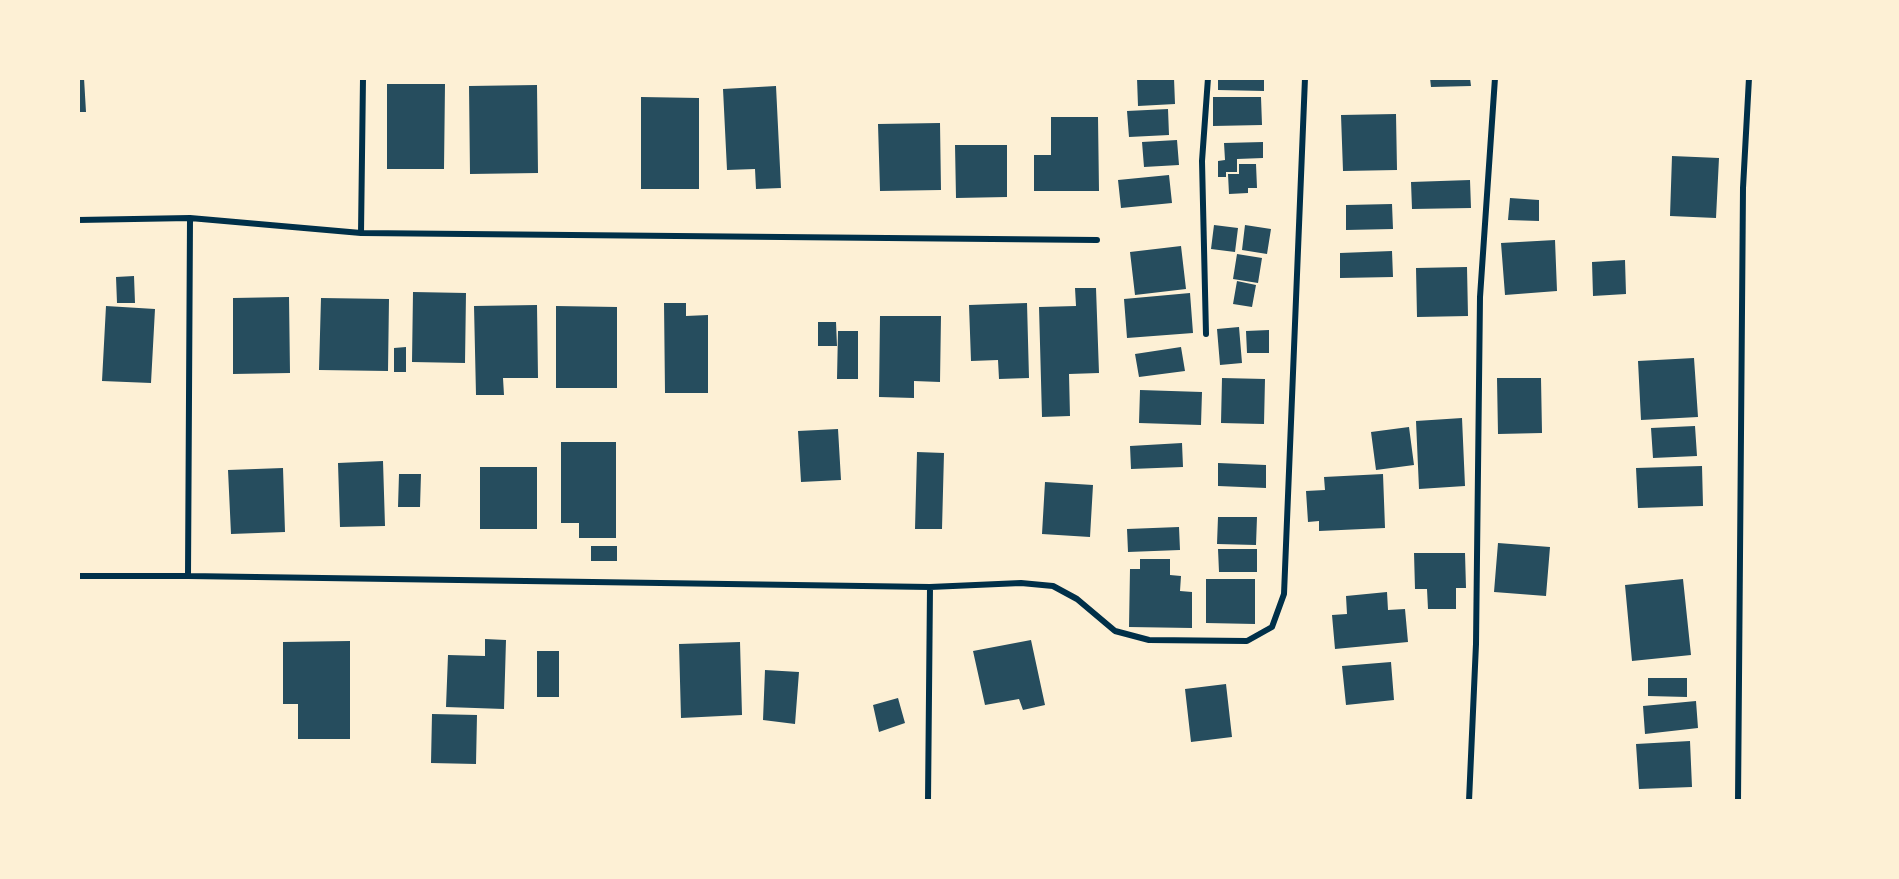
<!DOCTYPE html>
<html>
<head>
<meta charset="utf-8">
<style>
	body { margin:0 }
	#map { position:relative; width:1899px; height:879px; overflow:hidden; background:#fdf0d5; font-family:Montserrat,sans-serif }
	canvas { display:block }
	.frame { position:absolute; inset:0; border:80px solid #fdf0d5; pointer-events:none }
</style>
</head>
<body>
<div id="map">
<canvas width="1899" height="879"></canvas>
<div class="frame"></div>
</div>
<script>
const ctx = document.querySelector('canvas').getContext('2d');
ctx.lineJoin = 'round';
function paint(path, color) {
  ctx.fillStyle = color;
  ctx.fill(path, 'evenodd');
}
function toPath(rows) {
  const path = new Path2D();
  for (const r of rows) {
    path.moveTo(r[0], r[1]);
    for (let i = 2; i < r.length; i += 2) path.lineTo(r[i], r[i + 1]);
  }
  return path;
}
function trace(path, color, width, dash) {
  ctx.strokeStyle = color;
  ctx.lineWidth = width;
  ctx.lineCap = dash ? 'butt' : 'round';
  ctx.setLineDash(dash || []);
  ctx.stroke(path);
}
paint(toPath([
	[78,78,84,78,86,112,78,112],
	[1137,78,1174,78,1175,104,1138,106],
	[1218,78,1264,78,1264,91,1218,90],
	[1430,78,1470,78,1471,86,1431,87],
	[387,84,445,84,444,169,387,169],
	[537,85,538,173,470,174,469,86],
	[776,86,781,188,756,189,755,169,727,170,723,89],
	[641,97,699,98,699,189,641,189],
	[1213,97,1261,97,1262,125,1213,126],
	[1168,109,1169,135,1129,137,1127,111],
	[1396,114,1397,170,1343,171,1341,115],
	[1051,117,1098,117,1099,191,1034,191,1034,155,1051,155],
	[940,123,941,190,880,191,878,124],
	[1177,140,1179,165,1144,167,1142,142],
	[1263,142,1263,158,1237,159,1237,172,1226,172,1226,177,1218,177,1218,161,1225,160,1224,143],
	[955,145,1007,145,1007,197,956,198],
	[1672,156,1719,158,1716,218,1670,216],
	[1239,164,1256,164,1257,188,1248,188,1248,193,1229,194,1228,174,1239,174],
	[1169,175,1172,203,1121,208,1118,180],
	[1470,180,1471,208,1412,209,1411,182],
	[1510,198,1539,200,1539,221,1508,220],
	[1392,204,1393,229,1346,230,1346,205],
	[1214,225,1238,228,1235,252,1211,249],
	[1245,225,1271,229,1267,254,1242,250],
	[1555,240,1557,291,1505,295,1501,243],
	[1181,246,1186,289,1135,295,1130,252],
	[1392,251,1393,277,1340,278,1340,253],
	[1237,254,1262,258,1258,283,1233,279],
	[1625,260,1626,294,1593,296,1592,262],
	[1467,267,1468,316,1417,317,1416,268],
	[134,276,135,303,117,303,116,277],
	[1237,281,1256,285,1252,307,1233,304],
	[1075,288,1096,288,1099,373,1069,374,1070,416,1042,417,1039,307,1076,306],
	[413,292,466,293,465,363,412,362],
	[1190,293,1193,333,1127,338,1124,299],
	[289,297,290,373,233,374,233,298],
	[321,298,389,299,388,371,319,370],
	[664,303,686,303,686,316,708,315,708,393,665,393],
	[1027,303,1029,378,999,379,998,360,971,361,969,305],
	[537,305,538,378,503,378,504,395,476,395,474,306],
	[106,306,155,309,151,383,102,381],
	[556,306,617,307,617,388,556,388],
	[880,316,941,316,940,382,914,381,914,398,879,397],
	[818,322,836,322,837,346,818,346],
	[1239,327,1242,363,1220,365,1217,329],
	[1269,330,1269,353,1247,353,1246,331],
	[838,331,858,331,858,379,837,379],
	[406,347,406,372,394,372,394,348],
	[1181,347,1185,371,1139,377,1135,354],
	[1694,358,1698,417,1641,420,1638,361],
	[1222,378,1265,379,1264,424,1221,423],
	[1497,378,1541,378,1542,433,1498,434],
	[1140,390,1202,392,1201,425,1139,423],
	[1462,418,1465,486,1419,489,1416,421],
	[1695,426,1697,456,1653,458,1651,428],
	[1409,427,1414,465,1376,470,1371,432],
	[838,429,841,480,801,482,798,431],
	[561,442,616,442,616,538,579,538,579,523,561,523],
	[1182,443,1183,467,1131,469,1130,446],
	[917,452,944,453,942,529,915,529],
	[383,461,385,526,340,527,338,463],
	[1218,463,1266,465,1266,488,1218,486],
	[1702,466,1703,506,1638,508,1636,468],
	[480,467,537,467,537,529,480,529],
	[283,468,285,532,231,534,228,470],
	[399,474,421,474,420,507,398,507],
	[1383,474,1385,528,1319,531,1319,521,1308,522,1306,491,1325,490,1324,477],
	[1045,482,1093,485,1090,537,1042,534],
	[1218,517,1257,517,1256,545,1217,544],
	[1179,527,1180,550,1128,552,1127,529],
	[1498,543,1550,547,1546,596,1494,592],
	[591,546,617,546,617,561,591,561],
	[1218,549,1257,549,1257,572,1219,572],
	[1414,553,1465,553,1466,588,1456,588,1456,609,1428,609,1427,589,1415,589],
	[1140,559,1170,559,1170,575,1181,576,1180,591,1192,592,1192,628,1129,627,1130,569,1140,569],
	[1206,579,1255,579,1255,624,1206,623],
	[1683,579,1691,655,1632,661,1625,585],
	[1387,592,1388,610,1405,609,1408,642,1335,649,1332,615,1347,614,1346,596],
	[485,639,506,640,504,709,446,707,448,655,485,656],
	[1031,640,1045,705,1023,710,1019,699,985,705,973,651],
	[350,641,350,739,298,739,298,704,283,704,283,642],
	[740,642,742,715,681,718,679,644],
	[537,651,559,651,559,697,537,697],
	[1391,662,1394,700,1346,705,1342,666],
	[765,670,799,672,795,724,763,720],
	[1648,678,1687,678,1687,697,1648,696],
	[1226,684,1232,737,1191,742,1185,689],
	[898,698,905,723,879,732,873,705],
	[1696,701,1698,728,1645,734,1643,706],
	[432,714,477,715,476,764,431,763],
	[1690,741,1692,787,1639,789,1636,744]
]), '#264d5e');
trace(toPath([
	[78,220,190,218,361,233,1097,240],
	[361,233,363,78],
	[1206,334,1202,161,1208,78],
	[78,576,188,576,930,587,1021,583,1053,586,1077,599,1115,631,1149,640,1247,641,1272,627,1284,594,1305,78],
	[188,576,190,218],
	[928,801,930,587],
	[1469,801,1476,644,1480,297,1495,78],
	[1738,801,1743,188,1749,78]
]), '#003049', 6);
</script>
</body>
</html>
